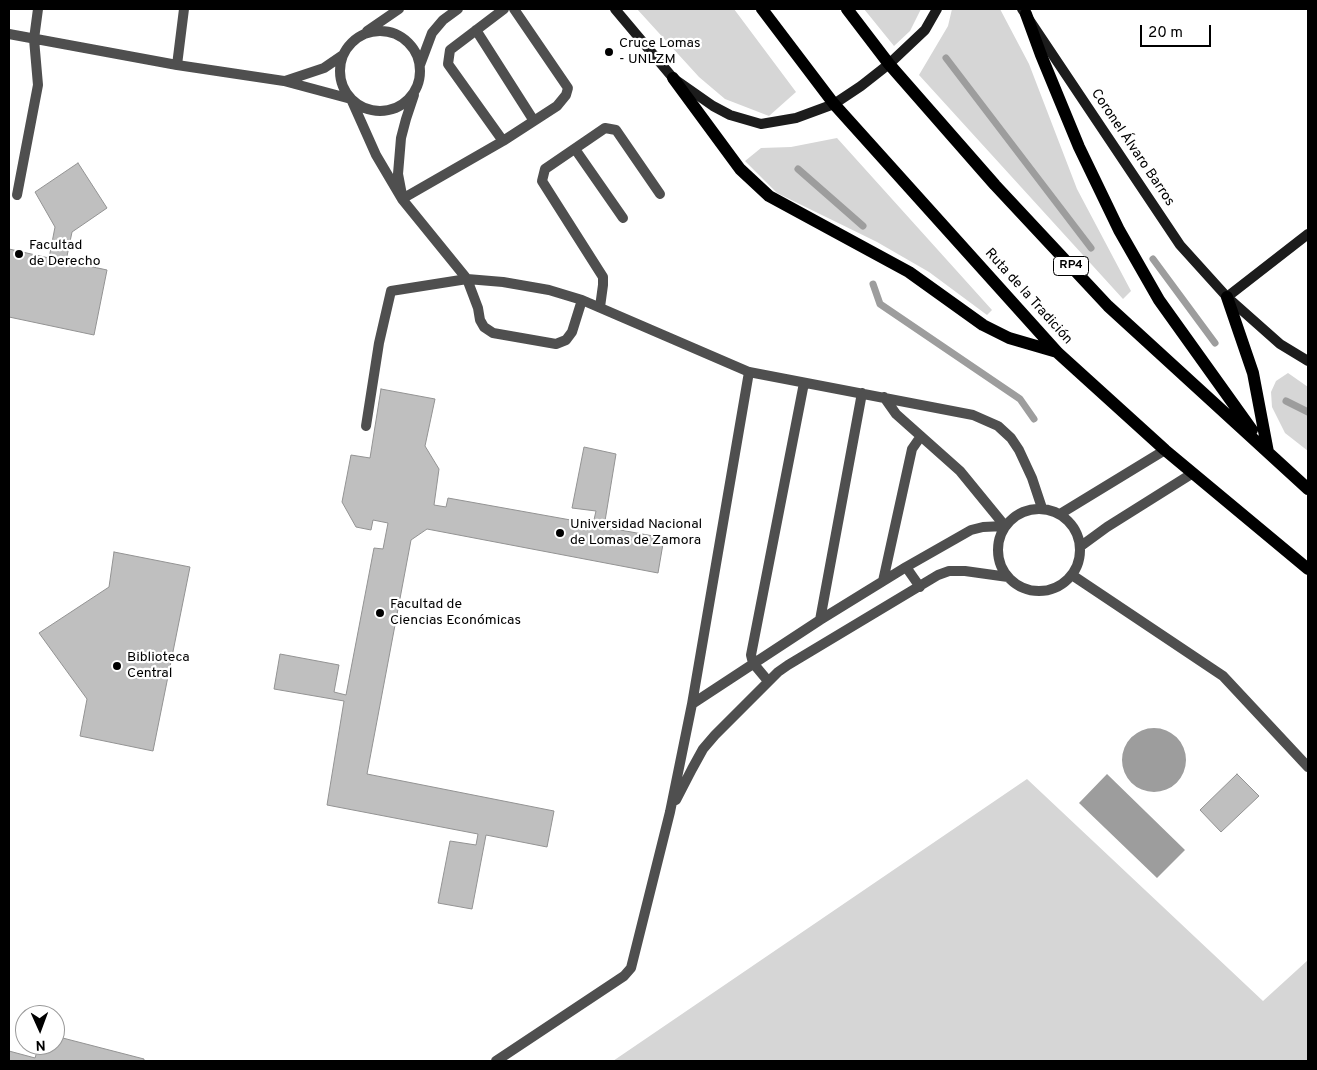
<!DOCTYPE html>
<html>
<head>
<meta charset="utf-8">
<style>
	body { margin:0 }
	#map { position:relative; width:1317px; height:1070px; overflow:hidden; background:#fff; font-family:Overpass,sans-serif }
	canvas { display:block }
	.frame { position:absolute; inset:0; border:10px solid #000; pointer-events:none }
	.north { position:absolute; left:15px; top:1005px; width:50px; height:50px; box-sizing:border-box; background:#fff; border:1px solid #999; border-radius:50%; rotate:178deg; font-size:14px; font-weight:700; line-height:20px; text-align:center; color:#000 }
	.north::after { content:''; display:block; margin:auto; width:18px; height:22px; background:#000; clip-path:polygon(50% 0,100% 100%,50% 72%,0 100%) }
	.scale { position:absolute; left:1140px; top:25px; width:71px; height:22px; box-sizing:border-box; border:2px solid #000; border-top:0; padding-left:6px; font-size:15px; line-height:18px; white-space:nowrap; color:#000; -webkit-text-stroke:4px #fff; paint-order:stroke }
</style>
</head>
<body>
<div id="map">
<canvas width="1317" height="1070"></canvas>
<div class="frame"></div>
<div class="north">N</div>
<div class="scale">20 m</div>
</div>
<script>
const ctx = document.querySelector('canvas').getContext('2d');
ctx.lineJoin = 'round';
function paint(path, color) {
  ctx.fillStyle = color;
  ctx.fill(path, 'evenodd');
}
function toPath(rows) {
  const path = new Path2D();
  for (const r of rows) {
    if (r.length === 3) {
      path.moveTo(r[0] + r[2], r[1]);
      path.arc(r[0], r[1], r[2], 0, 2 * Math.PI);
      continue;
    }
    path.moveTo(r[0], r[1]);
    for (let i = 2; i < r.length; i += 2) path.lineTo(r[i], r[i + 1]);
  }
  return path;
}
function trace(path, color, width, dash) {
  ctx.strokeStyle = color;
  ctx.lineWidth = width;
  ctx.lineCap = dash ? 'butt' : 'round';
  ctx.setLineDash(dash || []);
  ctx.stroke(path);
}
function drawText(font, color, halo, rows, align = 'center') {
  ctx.font = font + ' Overpass,sans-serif';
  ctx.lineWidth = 4.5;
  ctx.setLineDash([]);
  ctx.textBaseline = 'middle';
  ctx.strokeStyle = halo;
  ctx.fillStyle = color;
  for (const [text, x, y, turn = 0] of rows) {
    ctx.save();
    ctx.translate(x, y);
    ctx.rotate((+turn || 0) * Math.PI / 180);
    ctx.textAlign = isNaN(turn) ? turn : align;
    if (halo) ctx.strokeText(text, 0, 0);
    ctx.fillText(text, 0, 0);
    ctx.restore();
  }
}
paint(toPath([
	[637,9,734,9,796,92,769,116,725,99,699,77],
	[864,9,921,9,910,31,894,46],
	[952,9,1000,9,1029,64,1077,189,1131,291,1123,299,919,75,948,26],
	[837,138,992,310,987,315,929,272,877,242,777,193,745,161,761,148,791,147],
	[1288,373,1308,387,1308,451,1285,433,1272,407,1271,392,1276,381],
	[1027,779,1263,1001,1308,960,1308,1061,613,1061]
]), '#d6d6d6');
paint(toPath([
	[1154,760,32],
	[1107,774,1185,850,1157,878,1079,803]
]), '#9d9d9d');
trace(toPath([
	[946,58,1091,248],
	[798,169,863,226],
	[1153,259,1215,343],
	[873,284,880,304,1020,399,1034,419],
	[1286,401,1308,412]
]), '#9d9d9d', 7);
const building = toPath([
	[78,163,107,208,72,232,66,261,107,270,94,335,9,317,9,249,49,258,55,227,35,192,78,163],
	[381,389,435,399,425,446,439,469,434,505,446,507,448,498,593,524,596,511,572,508,584,447,616,454,604,527,664,538,658,573,427,529,411,540,367,774,554,811,547,847,486,835,472,909,438,903,450,841,476,845,478,834,327,805,344,701,274,689,280,654,339,665,334,692,346,695,374,548,383,549,388,523,373,520,371,530,356,527,342,502,351,455,370,458,381,389],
	[114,552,190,567,153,751,80,736,87,699,39,633,109,587,114,552],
	[1237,774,1259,796,1221,832,1200,810,1237,774],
	[55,1036,144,1059,144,1061,9,1061,9,1051,35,1058,39,1045,55,1045,55,1036]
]);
paint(building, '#bfbfbf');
trace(building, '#939393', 1);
trace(toPath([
	[476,30,534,121],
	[367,31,399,9],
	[380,71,40],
	[9,34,177,65,284,81,351,99,376,155,402,199,467,279,503,282,549,290,582,300,749,372,973,415,998,426,1011,438,1019,450,1032,478,1042,508],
	[177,65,184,9],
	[420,65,432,33,443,20,458,9],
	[285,81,324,68,343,55],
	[503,141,448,64,450,50,504,9],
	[575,149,623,218],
	[17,195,38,85,34,39,38,9],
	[402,195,398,174,401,138,406,119,414,95],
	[402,199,503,141,557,106,566,95,568,88,514,9],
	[600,307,603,285,603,277,542,181,545,169,605,128,616,130,660,194],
	[884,397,896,414,960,471,1005,526],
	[366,426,379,343,391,291,467,279,478,308,480,320,484,327,493,333,556,344,566,340,572,332,582,300],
	[1039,550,41],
	[1060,514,1165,450],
	[1081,546,1107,527,1193,473],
	[906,567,920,587],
	[1072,575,1223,676,1308,767],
	[883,581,912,449,921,436],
	[820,620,862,393],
	[768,681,753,663,751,655,804,383],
	[692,704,820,620,906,567,971,530,983,527,1005,526],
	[676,800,692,769,703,749,715,735,778,672,788,665,938,575,949,571,965,571,1008,577],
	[496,1061,624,976,631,968,670,812,692,704,749,372]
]), '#4f4f4f', 10);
trace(toPath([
	[615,9,673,78,713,106,730,115,761,124,796,118,834,104,861,86,889,64,925,30,937,9],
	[1022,9,1180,245,1227,297,1280,344,1308,361],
	[1227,297,1308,234]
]), '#1c1c1c', 10);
trace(toPath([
	[762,9,834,104,1058,353,1165,450,1308,569],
	[847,9,889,64,995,185,1108,306,1308,489],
	[1026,14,1041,55,1079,147,1119,230,1159,300,1252,430],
	[673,78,740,169,769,196,909,272,983,325,1009,338,1057,352],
	[1227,297,1253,373,1268,452]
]), '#000', 12);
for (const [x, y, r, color] of [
	[609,52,5,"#000"],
	[19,254,5,"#000"],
	[560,533,5,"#000"],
	[380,613,5,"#000"],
	[117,666,5,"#000"]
]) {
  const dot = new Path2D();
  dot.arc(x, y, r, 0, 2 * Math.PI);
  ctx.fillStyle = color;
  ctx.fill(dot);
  trace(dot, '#fff', 2);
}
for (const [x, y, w] of [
	[1071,266,35]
]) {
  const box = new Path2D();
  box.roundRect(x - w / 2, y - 9.5, w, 19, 4);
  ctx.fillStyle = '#fff';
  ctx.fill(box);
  trace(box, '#000', 1);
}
drawText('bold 12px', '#000', null, [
	["RP4",1071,266]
]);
drawText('14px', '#000', '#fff', [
	["Cruce Lomas",619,44],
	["- UNLZM",619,60],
	["Facultad",29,246],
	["de Derecho",29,262],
	["Universidad Nacional",570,525],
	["de Lomas de Zamora",570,541],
	["Facultad de",390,605],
	["Ciencias Económicas",390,621],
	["Biblioteca",127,658],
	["Central",127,674]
], 'left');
drawText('14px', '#000', '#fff', [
	["Coronel Álvaro Barros",1132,148,56],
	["Ruta de la Tradición",1028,297,48]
]);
</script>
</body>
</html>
